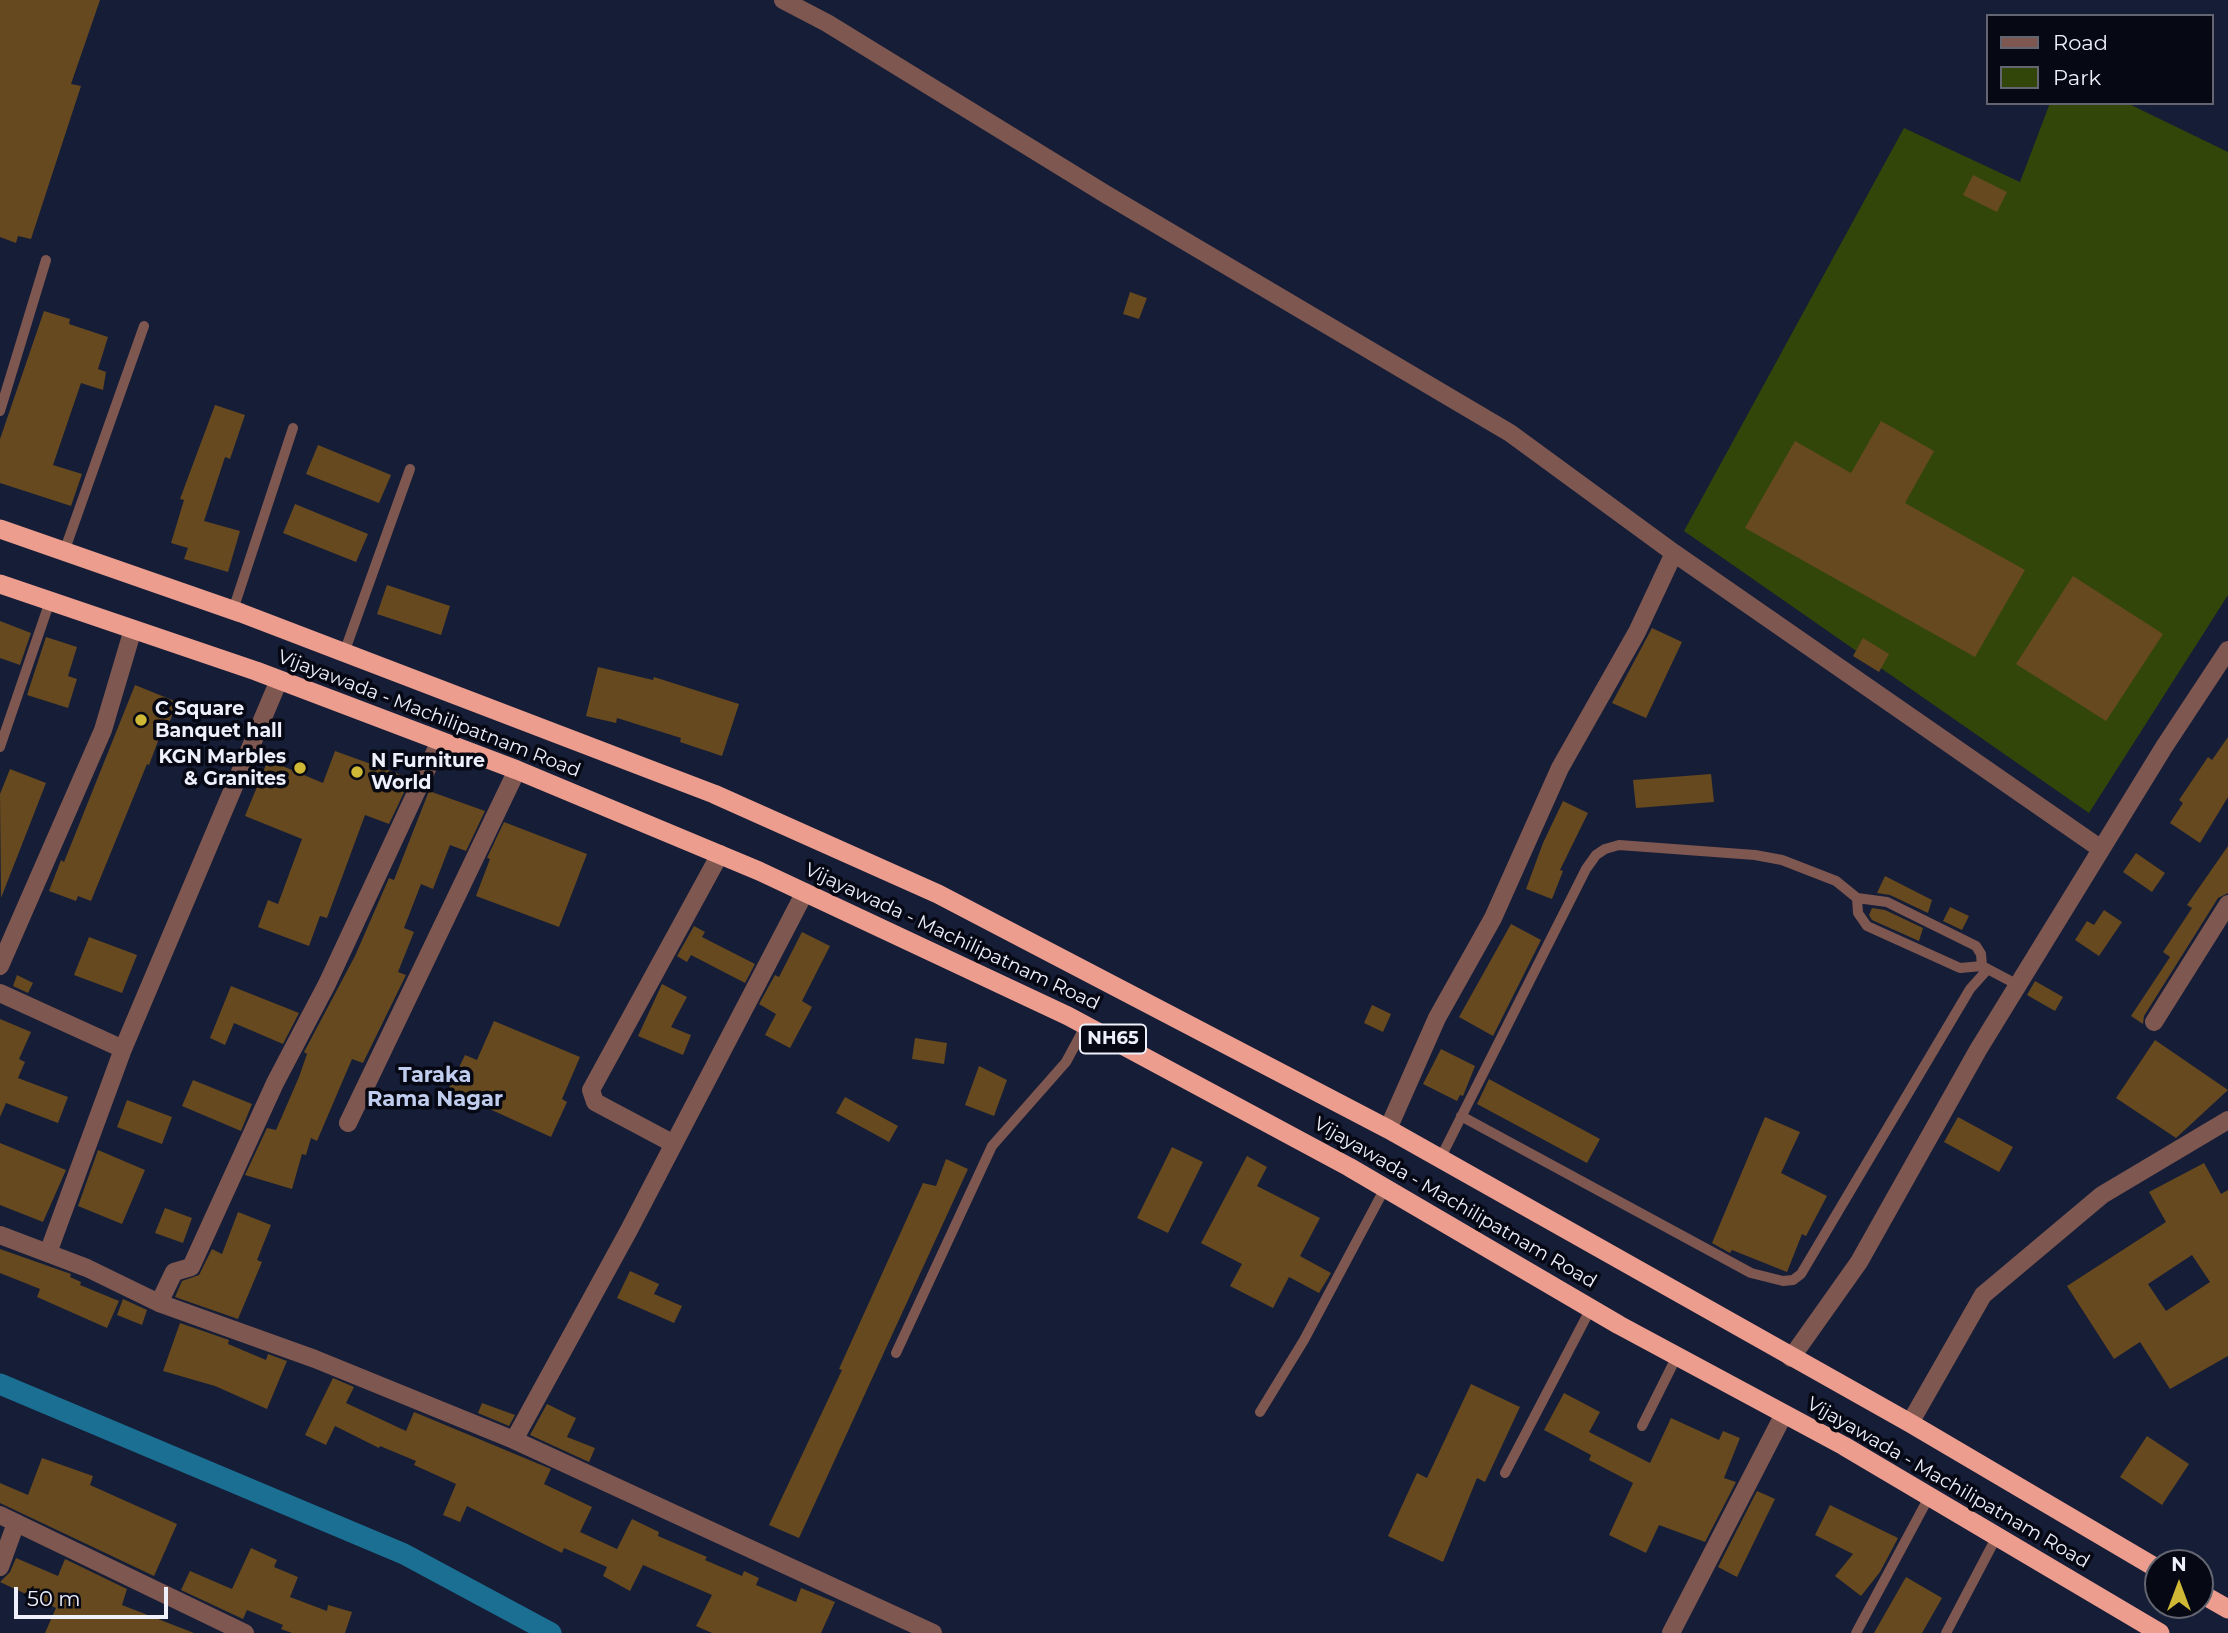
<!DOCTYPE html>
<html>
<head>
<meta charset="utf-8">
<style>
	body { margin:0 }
	#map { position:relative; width:2228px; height:1633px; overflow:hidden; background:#161d36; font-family:Montserrat,sans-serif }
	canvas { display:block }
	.legend { position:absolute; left:1986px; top:14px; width:228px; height:91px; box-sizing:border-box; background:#060813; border:2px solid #636570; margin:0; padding:9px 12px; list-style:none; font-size:21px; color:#eef1fc }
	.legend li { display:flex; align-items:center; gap:14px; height:35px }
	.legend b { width:35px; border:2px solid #636570 }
	.north { position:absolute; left:2144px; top:1549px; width:70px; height:70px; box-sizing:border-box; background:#060813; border:2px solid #636570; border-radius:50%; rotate:0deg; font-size:19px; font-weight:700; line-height:28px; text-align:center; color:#eef1fc }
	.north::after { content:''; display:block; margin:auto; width:24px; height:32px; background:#d0b837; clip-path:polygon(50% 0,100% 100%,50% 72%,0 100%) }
	.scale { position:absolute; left:14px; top:1587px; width:154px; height:32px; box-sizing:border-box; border:4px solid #eef1fc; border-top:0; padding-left:9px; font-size:21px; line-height:24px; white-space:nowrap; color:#eef1fc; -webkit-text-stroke:5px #060813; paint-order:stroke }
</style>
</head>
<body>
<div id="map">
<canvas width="2228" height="1633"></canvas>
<ul class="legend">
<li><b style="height:9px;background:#7e5750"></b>Road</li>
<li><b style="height:19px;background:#32460a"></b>Park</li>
</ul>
<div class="north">N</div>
<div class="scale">50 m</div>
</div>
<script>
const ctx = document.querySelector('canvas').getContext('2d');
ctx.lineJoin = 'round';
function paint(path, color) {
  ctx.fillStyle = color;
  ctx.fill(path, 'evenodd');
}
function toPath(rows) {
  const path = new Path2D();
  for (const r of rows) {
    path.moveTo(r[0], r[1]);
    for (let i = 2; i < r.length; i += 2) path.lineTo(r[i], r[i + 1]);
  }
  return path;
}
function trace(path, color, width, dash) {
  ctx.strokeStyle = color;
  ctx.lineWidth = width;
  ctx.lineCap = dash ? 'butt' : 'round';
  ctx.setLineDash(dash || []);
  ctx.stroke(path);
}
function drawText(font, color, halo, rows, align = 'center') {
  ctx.font = font + ' Montserrat,sans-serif';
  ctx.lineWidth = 7;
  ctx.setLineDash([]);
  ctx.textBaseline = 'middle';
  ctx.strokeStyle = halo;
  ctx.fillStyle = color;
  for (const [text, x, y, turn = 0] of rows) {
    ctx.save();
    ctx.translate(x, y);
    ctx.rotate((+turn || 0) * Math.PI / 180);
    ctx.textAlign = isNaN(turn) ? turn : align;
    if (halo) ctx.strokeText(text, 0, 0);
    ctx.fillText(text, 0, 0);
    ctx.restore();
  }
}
paint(toPath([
	[2050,103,2127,103,2228,152,2228,595,2089,813,1684,531,1904,128,2020,182]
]), '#32460a');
trace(toPath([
	[0,1384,404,1554,551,1633]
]), '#1a6f92', 21);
paint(toPath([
	[0,0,100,0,71,84,81,86,31,239,18,236,16,243,0,237],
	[1973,175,2007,192,1997,212,1963,195],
	[1130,292,1147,298,1139,319,1123,314],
	[44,311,70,319,69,324,108,337,98,369,106,372,103,390,81,383,53,465,82,474,71,506,0,483,0,439],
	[215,405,245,415,230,459,225,457,204,521,240,531,228,572,184,559,188,548,171,543,184,500,180,499],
	[1881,421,1934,451,1905,503,2025,570,1975,657,1745,528,1795,441,1851,473],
	[318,445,391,475,379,503,306,474],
	[295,504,368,534,356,562,283,533],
	[2073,576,2163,634,2106,721,2016,664],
	[387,585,450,606,441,635,377,614],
	[0,621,31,633,20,665,0,658],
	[1652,628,1682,642,1646,718,1612,703],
	[46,637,77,647,68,676,77,679,68,708,27,695],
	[1863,638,1889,654,1879,672,1853,656],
	[598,667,653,680,654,677,739,704,722,756,680,742,681,738,617,718,616,723,586,716],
	[135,685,177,702,170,721,166,720,149,765,147,764,91,901,78,896,76,901,49,891,61,860,64,862],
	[2228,737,2228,797,2200,843,2170,823,2183,803,2179,800,2208,757,2212,760],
	[335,751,407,777,408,784,389,824,365,815,327,918,320,916,309,946,258,927,268,900,278,904,302,839,245,816,268,760,323,783],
	[10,769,46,783,1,898,0,794],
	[1711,774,1714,802,1636,808,1633,780],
	[429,791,485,811,466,851,450,845,433,889,421,884,404,928,414,932,398,972,406,975,363,1063,352,1059,317,1141,311,1138,306,1155,302,1154,292,1189,245,1175,267,1128,276,1130,299,1077,307,1054,304,1052,355,956,389,878,394,880],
	[1563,801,1588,813,1560,870,1563,871,1552,899,1526,889,1543,843],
	[504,822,587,854,559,927,476,896,490,859,487,858],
	[2228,846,2228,893,2218,898,2144,1016,2143,1024,2131,1016,2170,957,2163,952,2192,908,2187,905],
	[2136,853,2165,873,2152,892,2123,872],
	[1885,876,1932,900,1928,913,1890,895,1877,893],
	[1950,907,1969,916,1962,930,1943,921],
	[1872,908,1885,910,1923,928,1919,941,1872,920,1869,915],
	[2104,910,2122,922,2099,956,2075,940,2087,921,2094,925],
	[1511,924,1541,940,1493,1036,1459,1017],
	[694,926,705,932,702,937,755,964,745,983,691,955,687,962,677,956],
	[802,932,830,946,802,1001,812,1007,790,1048,765,1035,776,1014,759,1004,775,975,779,977],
	[89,937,137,955,122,993,74,975],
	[17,975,33,983,28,993,13,986],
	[2035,981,2063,997,2055,1011,2027,995],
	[662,984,687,997,671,1027,691,1035,683,1055,638,1036],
	[231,986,299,1013,283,1044,234,1023,225,1045,210,1038],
	[1372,1005,1391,1014,1383,1032,1364,1023],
	[0,1019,31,1032,19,1059,25,1062,18,1078,68,1097,58,1123,6,1103,0,1117],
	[494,1021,580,1057,562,1099,567,1102,551,1137,448,1090,465,1055,477,1060],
	[915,1038,947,1043,944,1064,912,1059],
	[2155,1040,2228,1090,2176,1138,2116,1098],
	[1441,1049,1475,1066,1463,1096,1460,1095,1457,1101,1423,1084],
	[979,1066,1007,1080,994,1116,965,1105],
	[1489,1079,1600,1139,1587,1163,1477,1104],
	[193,1080,252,1104,241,1131,182,1106],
	[845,1097,898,1126,889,1142,836,1113],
	[127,1100,172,1117,162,1144,117,1127],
	[1765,1117,1800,1132,1781,1173,1827,1196,1806,1236,1802,1234,1787,1272,1732,1250,1730,1253,1712,1243],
	[1958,1117,2013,1147,1999,1172,1944,1142],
	[0,1143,66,1170,43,1222,0,1205],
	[1172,1147,1203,1162,1168,1233,1137,1218],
	[98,1150,145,1170,122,1224,78,1206],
	[1247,1156,1267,1167,1257,1186,1320,1218,1300,1256,1331,1273,1319,1293,1289,1277,1273,1308,1230,1286,1242,1264,1201,1243],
	[946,1159,968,1169,799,1538,769,1525,842,1370,839,1369,923,1183,936,1186],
	[2204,1163,2221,1194,2228,1190,2228,1356,2170,1389,2140,1342,2114,1359,2067,1286,2166,1222,2149,1192],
	[2192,1255,2210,1282,2166,1311,2148,1284],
	[165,1208,192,1218,183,1243,155,1233],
	[238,1212,271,1225,257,1260,262,1262,238,1319,175,1297,182,1281,199,1275,212,1249,222,1254],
	[0,1249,71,1274,70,1277,81,1282,80,1285,119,1301,107,1328,37,1297,40,1289,0,1273],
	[630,1271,659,1284,654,1294,682,1306,674,1323,617,1298],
	[123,1299,147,1310,142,1325,117,1315],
	[180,1323,229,1340,228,1344,266,1360,268,1354,287,1361,267,1409,215,1386,163,1371],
	[333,1378,354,1387,346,1403,406,1431,414,1412,551,1469,544,1484,592,1507,580,1532,617,1549,632,1519,659,1532,658,1536,707,1557,705,1560,742,1576,744,1571,759,1578,756,1585,796,1602,801,1588,835,1602,821,1633,712,1633,696,1626,712,1595,643,1565,630,1591,603,1576,607,1567,564,1548,562,1553,467,1506,460,1522,443,1515,456,1484,414,1465,416,1461,380,1446,379,1448,335,1426,326,1445,305,1435],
	[1471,1384,1520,1407,1485,1482,1477,1478,1443,1562,1388,1536,1417,1473,1427,1478],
	[1564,1393,1600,1412,1589,1432,1650,1463,1671,1418,1719,1440,1723,1431,1740,1438,1724,1478,1736,1482,1705,1542,1659,1525,1646,1553,1609,1535,1633,1483,1589,1460,1591,1455,1544,1430],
	[482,1403,515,1415,509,1426,478,1413],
	[547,1404,576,1418,567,1437,595,1448,589,1462,530,1435],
	[2147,1436,2189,1464,2162,1505,2120,1477],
	[42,1458,93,1476,90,1485,177,1524,154,1576,0,1503,0,1483,28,1495],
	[1757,1491,1775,1499,1737,1577,1718,1567],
	[1830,1505,1898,1538,1880,1572,1861,1596,1835,1576,1853,1554,1815,1535],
	[251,1548,277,1560,274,1567,298,1577,290,1597,327,1611,328,1605,352,1612,345,1633,292,1633,281,1629,283,1625,247,1610,243,1619,181,1590,190,1571,232,1589],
	[16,1558,58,1576,65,1559,127,1589,122,1605,194,1633,45,1633,56,1608,0,1582,10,1572],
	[1906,1577,1942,1598,1922,1633,1874,1633]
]), '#66491e');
trace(toPath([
	[0,411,46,260],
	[64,552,144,326],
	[233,610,293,428],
	[344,653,410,469],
	[0,747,50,601],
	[1857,898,1858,913,1867,926,1960,968,1982,966,2018,985],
	[1461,1116,1751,1273,1783,1281,1793,1280,1801,1274,1970,989,1987,970],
	[1440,1159,1586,869,1596,855,1605,849,1619,845,1755,855,1782,860,1836,881,1857,898,1887,902,1976,946,1981,954,1982,966],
	[896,1353,992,1146,1066,1062,1086,1025],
	[1260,1412,1304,1340,1385,1188],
	[1642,1426,1677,1356],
	[1505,1473,1591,1308],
	[1856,1633,1929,1497],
	[1946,1633,1997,1536]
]), '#7e5750', 10);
trace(toPath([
	[783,0,827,23,1107,195,1510,433,1674,553,2101,849],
	[0,966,103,730,133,629],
	[0,993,123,1049],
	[2154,1022,2228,904],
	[348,1123,517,770],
	[1388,1129,1437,1018,1493,918,1560,768,1637,632,1674,553],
	[674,1144,595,1102,591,1090,720,854],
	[0,1235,87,1268,159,1303,315,1359,514,1440,933,1633],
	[48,1253,123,1049,279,680],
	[159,1303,174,1272,191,1267,275,1083,327,984,440,741],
	[1791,1358,1859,1262,1978,1050,2164,747,2228,650],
	[1910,1423,1983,1295,2102,1195,2228,1120],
	[514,1440,629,1230,805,892],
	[0,1567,16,1523],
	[1671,1633,1784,1414]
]), '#7e5750', 18);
trace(toPath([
	[0,1515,245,1633]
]), '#7e5750', 18);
trace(toPath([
	[0,529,241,613,714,794,938,894,1388,1129,1910,1423,2158,1569],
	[0,584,256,671,517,770,759,871,1068,1016,1349,1167,1619,1325,1844,1446,2160,1633],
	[2200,1593,2228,1609]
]), '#ec9d8e', 19);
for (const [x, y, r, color] of [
	[141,720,7,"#d0b837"],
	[300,768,7,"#d0b837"],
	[357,772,7,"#d0b837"]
]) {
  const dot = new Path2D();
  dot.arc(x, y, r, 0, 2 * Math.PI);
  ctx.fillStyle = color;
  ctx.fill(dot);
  trace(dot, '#060813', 2.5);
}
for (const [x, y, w] of [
	[1113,1039,66]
]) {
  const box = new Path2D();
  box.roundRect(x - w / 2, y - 14.5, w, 29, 5);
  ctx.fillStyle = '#060813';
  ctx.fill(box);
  trace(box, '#eef1fc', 2);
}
drawText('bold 18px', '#eef1fc', null, [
	["NH65",1113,1039]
]);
drawText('bold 19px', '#eef1fc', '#060813', [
	["C Square",155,709],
	["Banquet hall",155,731],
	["KGN Marbles",286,757,"right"],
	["& Granites",286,779,"right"],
	["N Furniture",371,761],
	["World",371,783]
], 'left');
drawText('19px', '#eef1fc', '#060813', [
	["Vijayawada - Machilipatnam Road",429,714,21],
	["Vijayawada - Machilipatnam Road",952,937,25],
	["Vijayawada - Machilipatnam Road",1455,1203,30],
	["Vijayawada - Machilipatnam Road",1948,1483,30]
]);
drawText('bold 21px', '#c1cdee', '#060813', [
	["Taraka",435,1076],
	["Rama Nagar",435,1100]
]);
</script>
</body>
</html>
